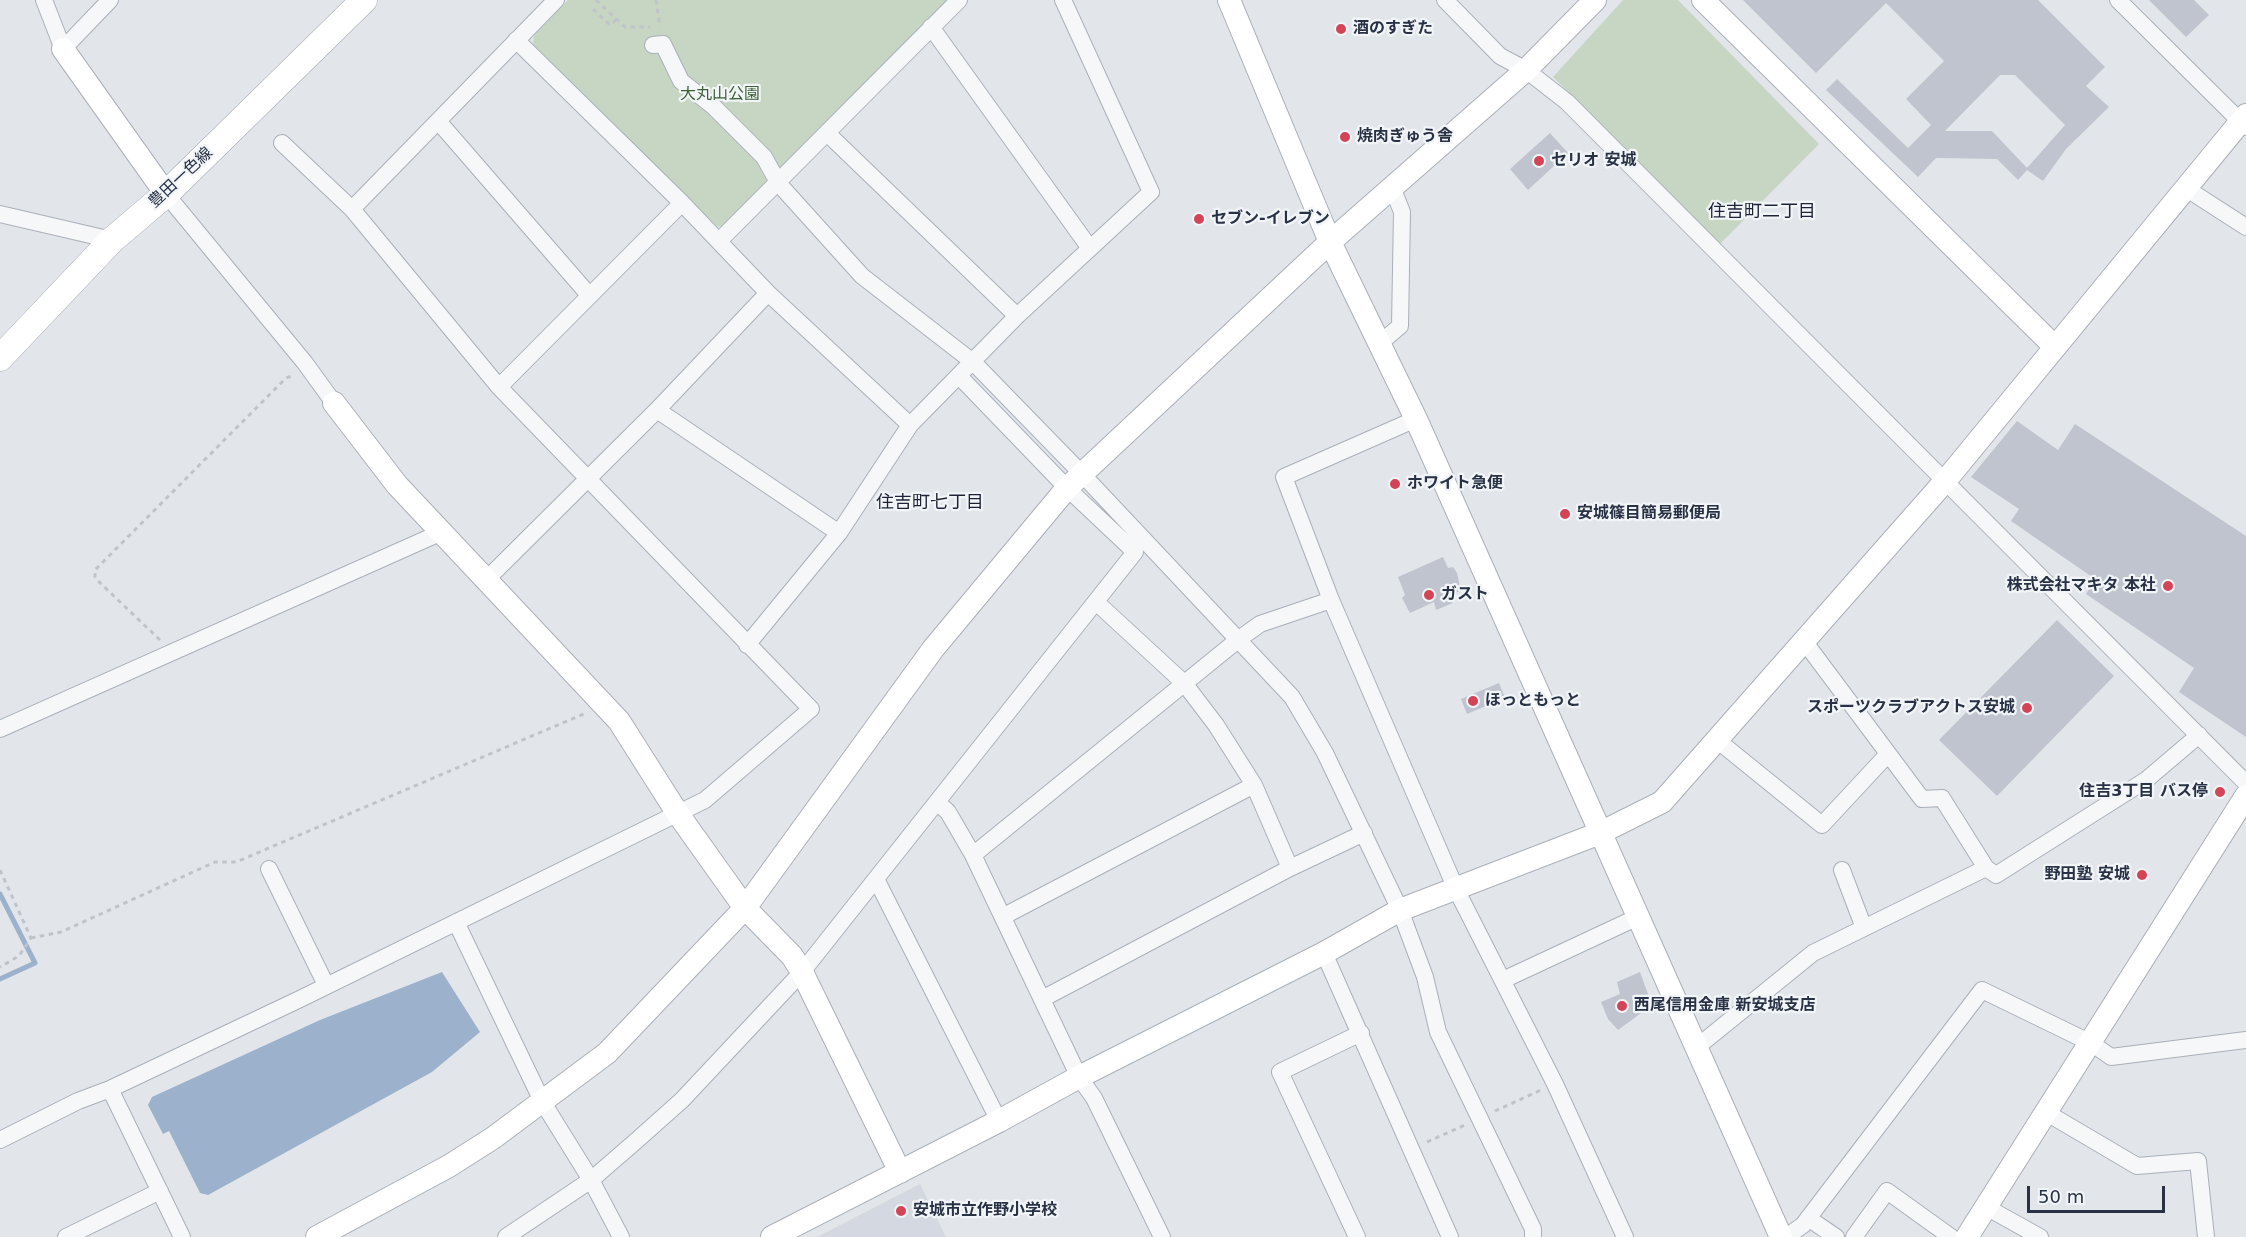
<!DOCTYPE html>
<html>
<head>
<meta charset="utf-8">
<style>
	body { margin:0 }
	#map { position:relative; width:2246px; height:1237px; overflow:hidden; background:#e2e6eb; font-family:"DejaVu Sans",sans-serif }
	canvas { display:block }
	.scale { position:absolute; left:2027px; top:1186px; width:138px; height:27px; box-sizing:border-box; border:3px solid #293244; border-top:0; padding-left:8px; font-size:18px; line-height:21px; white-space:nowrap; color:#293244; -webkit-text-stroke:4px #f2f5f8; paint-order:stroke }
</style>
</head>
<body>
<div id="map">
<canvas width="2246" height="1237"></canvas>
<div class="scale">50 m</div>
</div>
<script>
const ctx = document.querySelector('canvas').getContext('2d');
ctx.lineJoin = 'round';
function paint(path, color) {
  ctx.fillStyle = color;
  ctx.fill(path, 'evenodd');
}
function toPath(rows) {
  const path = new Path2D();
  for (const r of rows) {
    path.moveTo(r[0], r[1]);
    for (let i = 2; i < r.length; i += 2) path.lineTo(r[i], r[i + 1]);
  }
  return path;
}
function trace(path, color, width, dash) {
  ctx.strokeStyle = color;
  ctx.lineWidth = width;
  ctx.lineCap = dash ? 'butt' : 'round';
  ctx.setLineDash(dash || []);
  ctx.stroke(path);
}
function drawText(font, color, halo, rows, align = 'center') {
  ctx.font = font + ' "DejaVu Sans","Noto Sans JP",sans-serif';
  ctx.lineWidth = 4.5;
  ctx.setLineDash([]);
  ctx.textBaseline = 'middle';
  ctx.strokeStyle = halo;
  ctx.fillStyle = color;
  for (const [text, x, y, turn = 0] of rows) {
    ctx.save();
    ctx.translate(x, y);
    ctx.rotate((+turn || 0) * Math.PI / 180);
    ctx.textAlign = isNaN(turn) ? turn : align;
    if (halo) ctx.strokeText(text, 0, 0);
    ctx.fillText(text, 0, 0);
    ctx.restore();
  }
}
paint(toPath([
	[920,1184,946,1237,817,1237]
]), '#d4d8e0');
paint(toPath([
	[568,0,951,0,722,227,717,226,533,44,534,36],
	[1623,0,1678,0,1819,144,1720,244,1553,77]
]), '#c7d5c3');
paint(toPath([
	[442,972,480,1032,432,1072,208,1195,200,1193,169,1131,163,1134,148,1105,152,1097,320,1020]
]), '#9cb2cc');
trace(toPath([
	[0,894,35,963,0,979]
]), '#9cb2cc', 5);
paint(toPath([
	[1743,0,2038,0,2105,67,2086,86,2109,107,2066,149,2043,181,2027,170,2018,180,1997,159,1936,158,1918,177,1826,90,1837,79,1908,148,1931,125,1906,99,1944,61,1886,3,1816,73],
	[2000,75,2015,75,2065,125,2027,168,1992,131,1945,131],
	[2149,0,2194,0,2209,15,2186,37],
	[1550,133,1568,153,1528,190,1510,169],
	[2017,421,2058,450,2075,424,2246,536,2246,737,2179,692,2194,668,2086,594,2095,579,2011,521,2019,509,1971,477],
	[1443,557,1448,568,1453,567,1457,573,1461,591,1449,595,1453,603,1436,610,1434,602,1410,613,1402,598,1405,595,1398,577],
	[2057,620,2114,676,1997,796,1939,740],
	[1499,683,1505,698,1467,714,1461,699],
	[1640,972,1652,1005,1618,1030,1608,1019,1601,1002,1620,994,1617,982]
]), '#bfc4ce');
const street = toPath([
	[44,0,63,49,110,0],
	[1445,0,1500,56,1526,70,1567,102,2246,783],
	[2118,0,2246,127],
	[931,27,1089,247],
	[516,40,682,203,768,293,910,425],
	[653,45,663,44,681,81,714,107,764,157,779,184,862,276,973,362,1083,475,1292,697,1325,753,1400,910,1425,977,1438,1032,1533,1229,1533,1237],
	[438,121,589,295],
	[828,134,1017,316],
	[2187,189,2246,227],
	[166,194,305,363,334,403],
	[352,209,556,0],
	[0,214,112,240],
	[719,241,959,0],
	[1379,344,1400,326,1402,212,1392,187],
	[499,387,682,203],
	[657,410,839,533],
	[1416,419,1284,477,1331,600,1456,889,1555,1084,1625,1237],
	[487,579,657,410,768,293],
	[1096,602,1184,683,1216,725,1254,785,1290,868],
	[747,645,839,533,910,425,1017,316,1151,192,1063,0],
	[0,729,442,532],
	[1717,740,1822,825,1887,755],
	[937,802,948,812,973,855,1079,1077,1094,1098,1162,1237],
	[973,855,1239,639,1260,624,1331,600],
	[1986,868,1996,875,2146,780,2199,735],
	[269,869,326,985],
	[1842,870,1864,928],
	[876,879,999,1121],
	[1004,916,1254,785],
	[456,922,542,1101,591,1180,621,1237],
	[1324,953,1450,1237],
	[1503,980,1638,917],
	[1042,999,1290,868,1364,833],
	[1697,1047,1813,953,1986,868,1942,798,1922,799,1804,641],
	[110,1089,182,1237],
	[2047,1113,2137,1166,2198,1161,2206,1237],
	[0,1140,78,1101,110,1089,300,999,705,800,811,709,499,387,352,209,282,143],
	[1986,1207,2040,1237],
	[1808,1218,1836,1237],
	[66,1237,160,1191],
	[506,1237,591,1180,636,1141,682,1100,802,972,1135,552,1067,488,959,376],
	[1357,1237,1280,1072,1361,1033],
	[1786,1237,1803,1225,1982,990,2091,1043,2111,1057,2246,1040],
	[1854,1237,1887,1191,1951,1237]
]);
const secondary = toPath([
	[1229,0,1330,242,1416,419,1781,1237],
	[1703,0,2054,346],
	[63,49,166,194],
	[334,403,397,485,619,721,678,814,745,908,792,956,802,972,900,1172],
	[317,1237,449,1166,493,1138,607,1053,745,908,933,649,1067,488,1330,242,1526,70,1595,0],
	[772,1237,999,1121,1079,1077,1324,953,1400,910,1600,833,1662,802,1946,480,2246,115],
	[1967,1237,2246,796]
]);
const primary = toPath([
	[0,358,112,240,166,194,364,0]
]);
trace(street, '#aab0b9', 18);
trace(secondary, '#aab0b9', 24);
trace(primary, '#a1a9b7', 27);
trace(toPath([
	[596,0,625,27,650,27],
	[656,0,660,27],
	[593,9,610,25,616,20],
	[160,640,95,578,95,570,286,378,294,375],
	[0,870,31,938,19,956,0,967],
	[31,938,61,932,215,862,236,862,586,713],
	[1495,1111,1541,1090],
	[1427,1142,1465,1125]
]), '#c0c4ca', 3, [4.5, 4.5]);
trace(street, '#f5f7f9', 16);
trace(secondary, '#fff', 22);
trace(primary, '#fff', 26);
for (const [x, y, r, color] of [
	[1341,29,6,"#d34456"],
	[1345,137,6,"#d34456"],
	[1539,161,6,"#d34456"],
	[1199,219,6,"#d34456"],
	[1395,484,6,"#d34456"],
	[1565,514,6,"#d34456"],
	[2168,586,6,"#d34456"],
	[1429,595,6,"#d34456"],
	[1473,701,6,"#d34456"],
	[2027,708,6,"#d34456"],
	[2220,792,6,"#d34456"],
	[2142,875,6,"#d34456"],
	[1622,1006,6,"#d34456"],
	[901,1211,6,"#d34456"]
]) {
  const dot = new Path2D();
  dot.arc(x, y, r, 0, 2 * Math.PI);
  ctx.fillStyle = color;
  ctx.fill(dot);
  trace(dot, '#f2f5f8', 2);
}
drawText('bold 16px', '#293244', '#f2f5f8', [
	["酒のすぎた",1353,29],
	["焼肉ぎゅう舎",1357,137],
	["セリオ 安城",1551,161],
	["セブン-イレブン",1211,219],
	["ホワイト急便",1407,484],
	["安城篠目簡易郵便局",1577,514],
	["株式会社マキタ 本社",2156,586,"right"],
	["ガスト",1441,595],
	["ほっともっと",1485,701],
	["スポーツクラブアクトス安城",2015,708,"right"],
	["住吉3丁目 バス停",2208,792,"right"],
	["野田塾 安城",2130,875,"right"],
	["西尾信用金庫 新安城支店",1634,1006],
	["安城市立作野小学校",913,1211]
], 'left');
drawText('16px', '#3d6036', '#f2f5f8', [
	["大丸山公園",720,95]
]);
drawText('16px', '#293244', '#f2f5f8', [
	["豊田一色線",181,178,-43]
]);
drawText('18px', '#1c2335', '#f2f5f8', [
	["住吉町二丁目",1762,212],
	["住吉町七丁目",930,503]
]);
</script>
</body>
</html>
